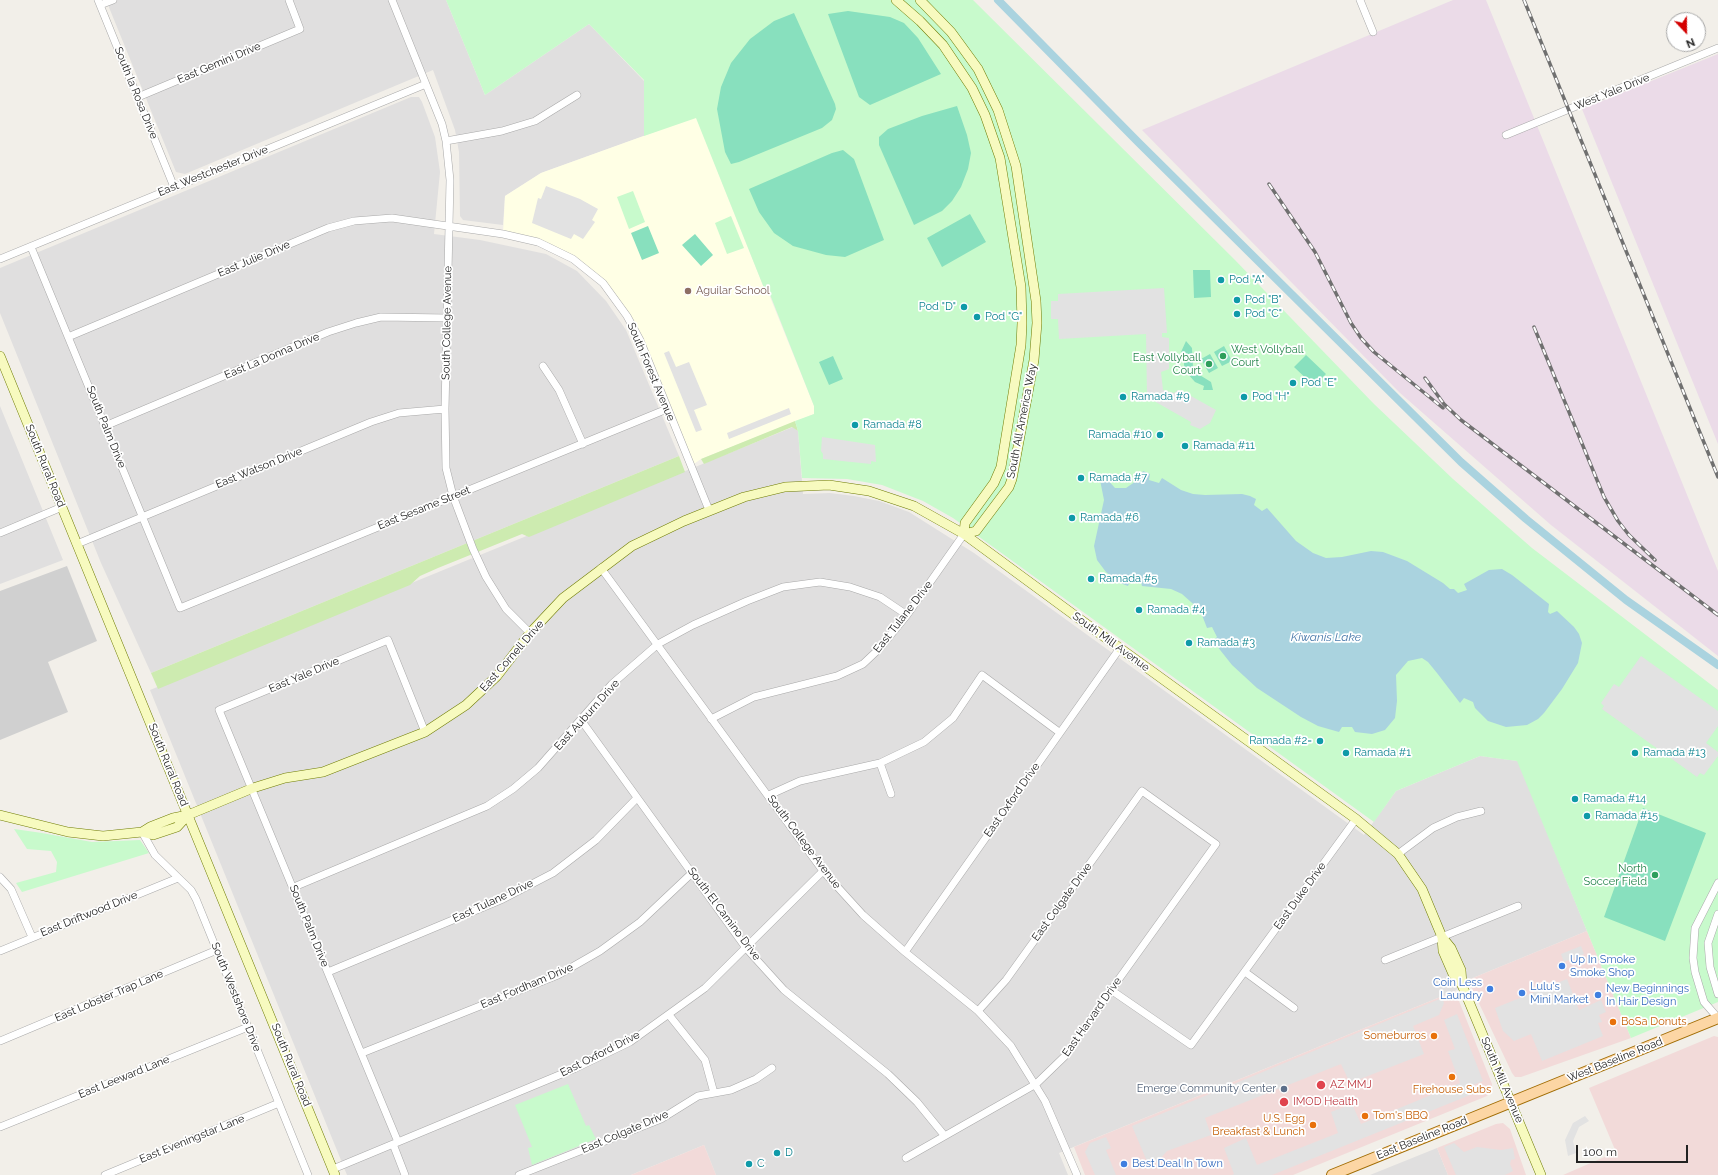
<!DOCTYPE html>
<html>
<head>
<meta charset="utf-8">
<style>
	body { margin:0 }
	#map { position:relative; width:1718px; height:1175px; overflow:hidden; background:#f2efe9; font-family:Raleway,sans-serif }
	canvas { display:block }
	.north { position:absolute; left:1666px; top:12px; width:40px; height:40px; box-sizing:border-box; background:#fff; border:1px solid #a7a7a7; border-radius:50%; rotate:158deg; font-size:11px; font-weight:700; line-height:16px; text-align:center; color:#222 }
	.north::after { content:''; display:block; margin:auto; width:14px; height:18px; background:#d40000; clip-path:polygon(50% 0,100% 100%,50% 72%,0 100%) }
	.scale { position:absolute; left:1576px; top:1145px; width:112px; height:18px; box-sizing:border-box; border:2px solid #222; border-top:0; padding-left:5px; font-size:12px; line-height:14px; white-space:nowrap; color:#222; -webkit-text-stroke:3px #fff; paint-order:stroke }
</style>
</head>
<body>
<div id="map">
<canvas width="1718" height="1175"></canvas>
<div class="north">N</div>
<div class="scale">100 m</div>
</div>
<script>
const ctx = document.querySelector('canvas').getContext('2d');
ctx.lineJoin = 'round';
function paint(path, color) {
  ctx.fillStyle = color;
  ctx.fill(path, 'evenodd');
}
function toPath(rows) {
  const path = new Path2D();
  for (const r of rows) {
    path.moveTo(r[0], r[1]);
    for (let i = 2; i < r.length; i += 2) path.lineTo(r[i], r[i + 1]);
  }
  return path;
}
function trace(path, color, width, dash) {
  ctx.strokeStyle = color;
  ctx.lineWidth = width;
  ctx.lineCap = dash ? 'butt' : 'round';
  ctx.setLineDash(dash || []);
  ctx.stroke(path);
}
function drawText(font, color, halo, rows, align = 'center') {
  ctx.font = font + ' Raleway,sans-serif';
  ctx.lineWidth = 3.5;
  ctx.setLineDash([]);
  ctx.textBaseline = 'middle';
  ctx.strokeStyle = halo;
  ctx.fillStyle = color;
  for (const [text, x, y, turn = 0] of rows) {
    ctx.save();
    ctx.translate(x, y);
    ctx.rotate((+turn || 0) * Math.PI / 180);
    ctx.textAlign = isNaN(turn) ? turn : align;
    if (halo) ctx.strokeText(text, 0, 0);
    ctx.fillText(text, 0, 0);
    ctx.restore();
  }
}
paint(toPath([
	[106,0,446,0,485,95,589,24,644,81,644,136,541,173,505,196,503,225,463,220,460,216,459,152,455,130,433,70,185,174,176,172],
	[411,97,419,97,422,102,435,137,440,172,434,234,480,240,546,254,577,271,606,301,626,330,679,456,151,673,101,563,0,313,0,268],
	[0,406,63,560,0,584],
	[793,427,798,431,803,494,830,493,854,496,879,501,909,512,974,553,1364,835,1396,791,1480,756,1518,761,1587,931,1468,980,1455,991,1059,1153,1068,1175,716,1175,704,1145,631,1175,347,1175,150,690],
	[1437,1148,1448,1175,1370,1175]
]), '#e0dfdf');
paint(toPath([
	[1587,931,1631,1038,1521,1077,1515,1077,1512,1073,1468,980],
	[1455,991,1492,1084,1492,1090,1487,1096,1293,1175,1085,1175,1074,1147],
	[1714,1036,1718,1037,1718,1175,1563,1175,1616,1152,1589,1088],
	[1503,1123,1510,1129,1526,1175,1448,1175,1437,1148,1496,1124],
	[704,1145,716,1175,631,1175]
]), '#f2dad9');
paint(toPath([
	[1453,0,1486,0,1718,571,1718,656,1551,525,1400,393,1142,130],
	[1718,54,1718,444,1582,109]
]), '#ebdbe8');
paint(toPath([
	[696,117,764,288,768,292,814,406,814,414,701,459,691,466,640,340,595,276,538,242,503,234,505,196,541,173]
]), '#ffffe5');
paint(toPath([
	[67,566,97,641,48,662,68,712,0,740,0,591]
]), '#d0d0d0');
paint(toPath([
	[795,421,798,431,792,427,704,464,701,459],
	[679,456,685,472,529,537,522,534,438,568,420,576,410,585,158,689,151,673]
]), '#cdebb0');
paint(toPath([
	[446,0,973,0,1235,260,1374,404,1453,479,1532,548,1718,690,1718,1002,1631,1038,1517,761,1480,756,1396,791,1374,822,953,518,923,501,882,485,847,479,802,478,798,431,795,421,814,414,814,406,769,292,764,288,696,118,644,136,644,80,589,24,485,95],
	[633,191,645,222,629,229,617,197],
	[731,216,744,248,727,254,715,223],
	[14,829,42,833,92,842,140,840,149,853,22,892,16,883,56,872,57,862,51,851,27,849],
	[568,1084,586,1126,589,1125,596,1139,532,1165,528,1148,532,1147,515,1105]
]), '#c8facc');
paint(toPath([
	[848,11,890,17,904,23,918,38,941,74,870,105,859,97,828,14],
	[794,13,835,104,836,109,832,120,822,128,739,162,731,164,725,152,717,109,721,87,731,63,750,39,774,21],
	[957,106,967,135,971,153,968,169,961,187,952,201,942,211,914,225,879,145,879,137,888,129,922,116],
	[843,150,854,159,884,240,845,257,826,255,793,246,774,233,759,212,749,189,832,153],
	[970,214,986,242,942,267,927,238],
	[648,226,659,253,642,260,631,233],
	[695,234,713,255,701,266,682,245],
	[1193,270,1210,270,1211,297,1194,298],
	[1186,341,1192,348,1193,368,1198,374,1211,382,1213,390,1203,390,1204,386,1195,382,1187,373,1184,365,1184,354,1181,352],
	[1224,346,1232,361,1222,366,1214,352],
	[1210,354,1218,368,1209,373,1201,359],
	[1306,355,1326,374,1314,386,1294,367],
	[833,356,843,379,829,385,819,362],
	[1643,808,1706,833,1665,941,1604,917]
]), '#88e0be');
paint(toPath([
	[546,186,580,199,598,209,592,220,595,222,583,239,574,234,571,239,532,223,538,198,541,199],
	[1164,288,1167,333,1162,333,1162,337,1169,338,1169,369,1161,372,1163,390,1174,393,1178,390,1182,391,1216,410,1210,423,1200,429,1190,425,1191,422,1147,397,1146,334,1059,339,1058,319,1051,319,1051,301,1058,301,1058,294],
	[669,351,676,367,689,362,707,405,694,410,702,430,696,432,664,353],
	[789,408,791,414,729,439,727,433],
	[822,437,875,445,876,462,871,461,871,464,823,459,823,454,821,451],
	[1641,656,1718,711,1718,726,1706,743,1718,752,1718,756,1704,775,1700,773,1697,777,1602,709,1604,706,1601,703,1614,684,1619,687],
	[1581,946,1584,954,1564,962,1561,954],
	[1567,979,1579,1010,1601,1000,1606,1012,1599,1015,1602,1022,1598,1023,1603,1036,1542,1061,1531,1034,1514,1041,1503,1031,1495,1008],
	[1442,998,1444,1003,1439,1015,1413,1026,1424,1054,1350,1083,1341,1064,1205,1118,1211,1135,1167,1151,1160,1159,1149,1166,1132,1126],
	[1457,1014,1483,1081,1473,1085,1475,1093,1272,1175,1232,1175,1234,1174,1224,1148,1246,1138,1257,1165,1338,1133,1331,1112,1352,1104,1361,1124,1460,1083,1448,1051,1455,1049,1444,1020],
	[1585,1116,1589,1121,1579,1127,1573,1141,1576,1153,1568,1156,1565,1140,1573,1123],
	[1106,1137,1111,1148,1106,1150,1116,1175,1095,1175,1085,1152,1090,1143],
	[1454,1143,1464,1152,1477,1147,1501,1150,1513,1148,1515,1159,1511,1160,1510,1164,1513,1171,1505,1175,1456,1175,1444,1147]
]), '#e2e2e2');
paint(toPath([
	[1143,471,1150,474,1149,480,1159,483,1162,478,1181,490,1193,494,1205,495,1242,494,1250,496,1256,499,1254,505,1262,511,1267,508,1296,541,1313,553,1326,558,1342,557,1371,551,1383,552,1407,561,1443,583,1450,589,1454,589,1458,593,1467,590,1464,584,1489,570,1502,569,1512,575,1549,604,1548,612,1550,614,1557,611,1574,627,1579,634,1582,643,1578,663,1562,689,1544,713,1538,719,1527,725,1506,727,1488,721,1475,708,1473,702,1464,698,1460,703,1437,673,1428,662,1422,658,1408,661,1396,675,1397,701,1395,718,1385,730,1372,734,1355,732,1352,727,1342,727,1339,732,1318,726,1301,717,1257,688,1232,665,1213,641,1217,637,1212,627,1207,628,1200,610,1182,594,1171,589,1142,586,1141,582,1130,581,1128,586,1120,583,1106,572,1097,560,1094,546,1104,500,1100,480,1105,477,1115,488,1126,488,1139,479]
]), '#aad3df');
trace(toPath([
	[998,0,1138,142,1461,462,1526,519,1626,600,1718,665]
]), '#aad3df', 8);
const street = toPath([
	[98,0,174,187],
	[392,0,442,124,446,141,450,180,445,409,446,468,453,496,473,549,486,577,506,609,530,633],
	[1360,0,1373,32],
	[100,5,113,0],
	[138,97,300,29,289,0],
	[1506,135,1718,48],
	[446,141,502,131,535,121,577,95],
	[31,247,180,608,667,409],
	[0,259,426,84],
	[68,337,328,228,354,221,392,218,503,234,538,242,573,259,603,283,627,316,640,340,709,510],
	[543,366,559,390,583,444],
	[105,426,328,332,356,323,381,317,447,318],
	[0,533,62,507],
	[77,544,371,422,399,413,445,409],
	[601,568,823,871,863,915,905,952,978,1011,1011,1046,1045,1101,1077,1175],
	[711,719,754,697,837,676,863,664,880,648,907,615,964,534],
	[581,720,746,948,784,990,888,1074,917,1102,944,1135],
	[880,763,891,794],
	[769,795,800,781,880,763,924,742,953,718,982,675,1059,732],
	[142,832,155,855,191,890,196,899,308,1175],
	[1398,854,1433,828,1457,817,1481,811],
	[0,877,11,889,32,937],
	[1718,883,1695,928,1693,958,1695,972,1704,1002,1718,1018],
	[294,887,487,806,513,789,538,768,612,684,658,644,693,625,747,601,783,587,820,582,850,587,880,597,907,615],
	[1718,914,1708,943,1710,967,1718,994],
	[0,951,178,878],
	[905,952,1120,648],
	[1385,960,1518,906],
	[328,972,503,899,553,873,596,840,637,798],
	[1245,972,1294,1008],
	[1111,990,1191,1045,1356,819],
	[669,1015,705,1060,714,1093],
	[0,1041,217,950],
	[362,1053,558,975,600,951,640,922,693,872],
	[0,1127,248,1027],
	[398,1142,219,710,388,640,425,732],
	[393,1144,405,1175],
	[906,1158,1036,1084,1065,1056,1111,990,1216,844,1142,791,1006,980,978,1011],
	[333,1169,576,1068,630,1042,705,988,823,871],
	[105,1175,279,1103],
	[519,1175,661,1119,698,1096,731,1090,756,1079,772,1068]
]);
const secondary = toPath([
	[896,0,920,21,943,45,972,88,985,115,1000,158,1021,287,1022,323,1021,345,1001,467,994,483,965,523,964,534],
	[920,0,951,32,962,47,978,69,998,110,1016,166,1036,301,1037,323,1034,360,1012,479,1009,487,976,531,964,534],
	[0,356,335,1175],
	[0,815,68,832,103,836,142,832,153,835,177,827,188,815],
	[142,832,150,827,173,818,188,815,253,788,285,778,323,772,425,732,466,705,497,676,530,633,563,598,632,546,684,521,744,497,785,487,829,485,869,491,914,506,964,534,1081,620,1356,819,1398,854,1422,889,1442,937,1451,948,1461,970,1462,985,1541,1175],
	[1442,937,1443,951,1453,974,1462,985]
]);
const primary = toPath([
	[1332,1175,1718,1018]
]);
trace(street, '#a9a9a9', 8);
trace(secondary, '#707d05', 10);
trace(primary, '#a06b00', 12);
trace(street, '#fff', 7);
trace(secondary, '#f7fabf', 9);
trace(primary, '#fcd6a4', 10);
const rail = toPath([
	[1524,0,1718,477],
	[1269,184,1315,252,1351,323,1361,338,1374,352,1443,408],
	[1534,327,1604,497,1618,521,1629,535,1655,560],
	[1425,378,1444,404,1461,420,1718,615]
]);
trace(rail, '#707070', 3.5);
trace(rail, '#fff', 2, [6]);
for (const [x, y, r, color] of [
	[1221,280,4,"#0f9aa8"],
	[688,291,4,"#8d6e63"],
	[1237,300,4,"#0f9aa8"],
	[964,307,4,"#0f9aa8"],
	[1237,314,4,"#0f9aa8"],
	[977,317,4,"#0f9aa8"],
	[1223,356,4,"#2e9e5b"],
	[1209,364,4,"#2e9e5b"],
	[1293,383,4,"#0f9aa8"],
	[1123,397,4,"#0f9aa8"],
	[1244,397,4,"#0f9aa8"],
	[855,425,4,"#0f9aa8"],
	[1160,435,4,"#0f9aa8"],
	[1185,446,4,"#0f9aa8"],
	[1081,478,4,"#0f9aa8"],
	[1072,518,4,"#0f9aa8"],
	[1091,579,4,"#0f9aa8"],
	[1139,610,4,"#0f9aa8"],
	[1189,643,4,"#0f9aa8"],
	[1320,741,4,"#0f9aa8"],
	[1346,753,4,"#0f9aa8"],
	[1635,753,4,"#0f9aa8"],
	[1575,799,4,"#0f9aa8"],
	[1587,816,4,"#0f9aa8"],
	[1655,875,4,"#2e9e5b"],
	[1562,966,4,"#3f7fe0"],
	[1490,989,4,"#3f7fe0"],
	[1522,993,4,"#3f7fe0"],
	[1598,995,4,"#3f7fe0"],
	[1613,1022,4,"#e8710a"],
	[1434,1036,4,"#e8710a"],
	[1452,1077,4,"#e8710a"],
	[1321,1085,5,"#e0444e"],
	[1284,1089,4,"#5c6f8a"],
	[1284,1102,5,"#e0444e"],
	[1365,1116,4,"#e8710a"],
	[1313,1125,4,"#e8710a"],
	[777,1153,4,"#0f9aa8"],
	[749,1164,4,"#0f9aa8"],
	[1124,1164,4,"#3f7fe0"]
]) {
  const dot = new Path2D();
  dot.arc(x, y, r, 0, 2 * Math.PI);
  ctx.fillStyle = color;
  ctx.fill(dot);
  trace(dot, '#fff', 1.5);
}
drawText('11px', '#222', '#fff', [
	["East Gemini Drive",219,63,-23],
	["West Yale Drive",1612,92,-22],
	["South la Rosa Drive",136,93,68],
	["East Westchester Drive",213,171,-22],
	["East Julie Drive",254,259,-23],
	["South College Avenue",447,323,-89],
	["East La Donna Drive",272,356,-23],
	["South Forest Avenue",651,372,67],
	["South All America Way",1022,421,-79],
	["South Palm Drive",106,427,68],
	["South Rural Road",45,466,68],
	["East Watson Drive",259,468,-22],
	["East Sesame Street",424,508,-22],
	["East Tulane Drive",903,617,-52],
	["South Mill Avenue",1111,642,36],
	["East Cornell Drive",512,656,-49],
	["East Yale Drive",304,675,-23],
	["East Auburn Drive",587,715,-48],
	["South Rural Road",168,765,68],
	["East Oxford Drive",1012,800,-55],
	["South College Avenue",804,842,53],
	["East Duke Drive",1300,896,-54],
	["East Tulane Drive",493,901,-25],
	["East Colgate Drive",1062,902,-54],
	["East Driftwood Drive",89,914,-22],
	["South El Camino Drive",724,914,53],
	["South Palm Drive",309,926,68],
	["East Fordham Drive",527,986,-23],
	["East Lobster Trap Lane",109,996,-23],
	["South Westshore Drive",236,997,68],
	["East Harvard Drive",1092,1017,-55],
	["East Oxford Drive",600,1054,-27],
	["West Baseline Road",1615,1060,-22],
	["South Rural Road",291,1065,68],
	["East Leeward Lane",124,1077,-22],
	["South Mill Avenue",1502,1080,67],
	["East Colgate Drive",625,1132,-23],
	["East Baseline Road",1422,1138,-22],
	["East Eveningstar Lane",192,1139,-22]
]);
drawText('11px', '#0d838f', '#fff', [
	["Pod \"A\"",1229,280],
	["Pod \"B\"",1245,300],
	["Pod \"D\"",956,307,"right"],
	["Pod \"C\"",1245,314],
	["Pod \"G\"",985,317],
	["Pod \"E\"",1301,383],
	["Ramada #9",1131,397],
	["Pod \"H\"",1252,397],
	["Ramada #8",863,425],
	["Ramada #10",1152,435,"right"],
	["Ramada #11",1193,446],
	["Ramada #7",1089,478],
	["Ramada #6",1080,518],
	["Ramada #5",1099,579],
	["Ramada #4",1147,610],
	["Ramada #3",1197,643],
	["Ramada #2=",1312,741,"right"],
	["Ramada #1",1354,753],
	["Ramada #13",1643,753],
	["Ramada #14",1583,799],
	["Ramada #15",1595,816],
	["D",785,1153],
	["C",757,1164]
], 'left');
drawText('11px', '#785e54', '#fff', [
	["Aguilar School",696,291]
], 'left');
drawText('11px', '#27864d', '#fff', [
	["West Vollyball",1231,350,"left"],
	["Court",1231,363,"left"],
	["East Vollyball",1201,358],
	["Court",1201,371],
	["North",1647,869],
	["Soccer Field",1647,882]
], 'right');
drawText('11px', '#366cbe', '#fff', [
	["Up In Smoke",1570,960],
	["Smoke Shop",1570,973],
	["Coin Less",1482,983,"right"],
	["Laundry",1482,996,"right"],
	["Lulu's",1530,987],
	["Mini Market",1530,1000],
	["New Beginnings",1606,989],
	["In Hair Design",1606,1002],
	["Best Deal In Town",1132,1164]
], 'left');
drawText('11px', '#c56008', '#fff', [
	["BoSa Donuts",1621,1022],
	["Someburros",1426,1036,"right"],
	["Firehouse Subs",1452,1090,"center"],
	["Tom's BBQ",1373,1116],
	["U.S. Egg",1305,1119,"right"],
	["Breakfast & Lunch",1305,1132,"right"]
], 'left');
drawText('11px', '#be3a42', '#fff', [
	["AZ MMJ",1330,1085],
	["IMOD Health",1293,1102]
], 'left');
drawText('11px', '#4e5e75', '#fff', [
	["Emerge Community Center",1276,1089]
], 'right');
drawText('italic 12px', '#4a7aab', '#fff', [
	["Kiwanis Lake",1326,637]
]);
</script>
</body>
</html>
